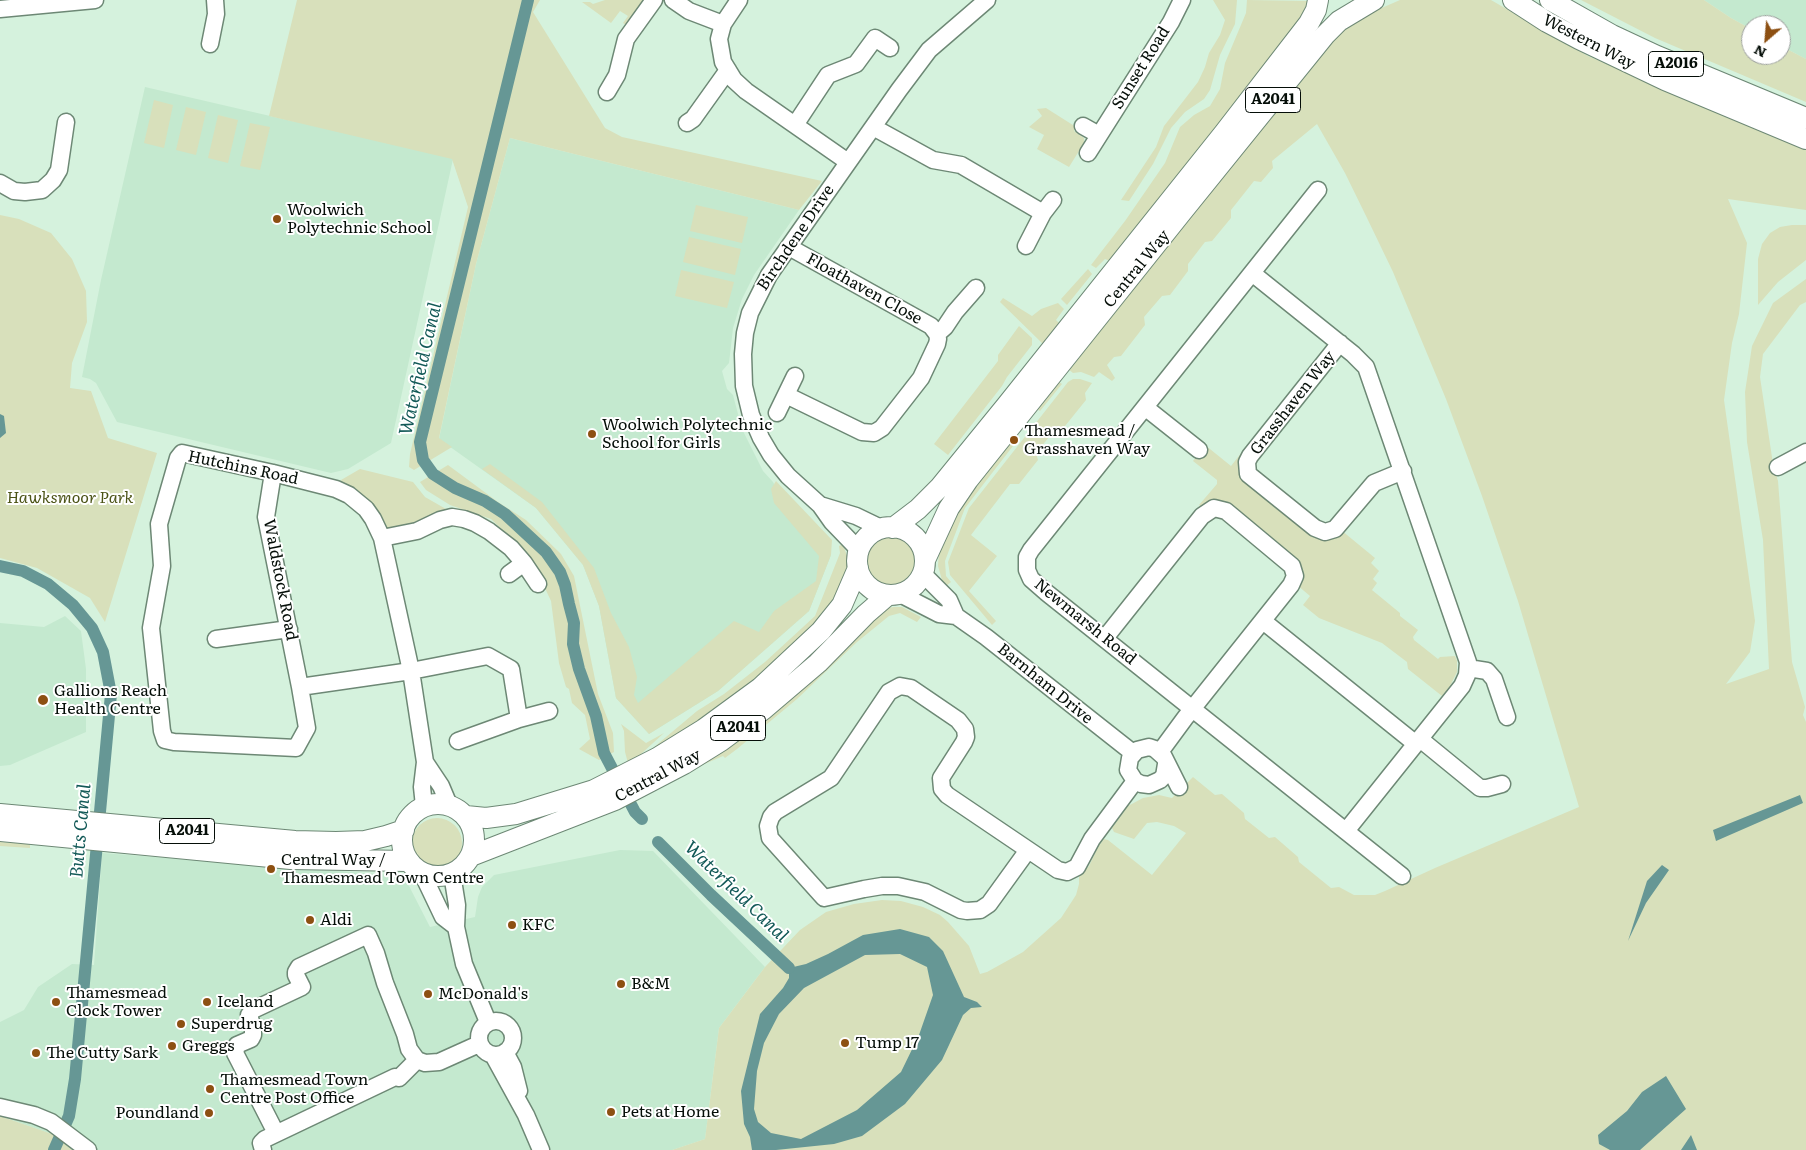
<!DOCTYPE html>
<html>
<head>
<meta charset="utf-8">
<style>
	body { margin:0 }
	#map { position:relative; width:1806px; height:1150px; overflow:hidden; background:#d5f2dd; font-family:Literata,serif }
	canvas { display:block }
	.north { position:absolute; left:1741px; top:15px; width:50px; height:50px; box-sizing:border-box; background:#fff; border:1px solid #9b9f9c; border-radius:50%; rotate:207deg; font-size:14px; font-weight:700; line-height:20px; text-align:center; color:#050e08 }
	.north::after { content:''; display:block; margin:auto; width:18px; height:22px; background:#8d5012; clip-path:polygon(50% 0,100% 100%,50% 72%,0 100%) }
</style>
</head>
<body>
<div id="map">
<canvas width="1806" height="1150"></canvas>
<div class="north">N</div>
</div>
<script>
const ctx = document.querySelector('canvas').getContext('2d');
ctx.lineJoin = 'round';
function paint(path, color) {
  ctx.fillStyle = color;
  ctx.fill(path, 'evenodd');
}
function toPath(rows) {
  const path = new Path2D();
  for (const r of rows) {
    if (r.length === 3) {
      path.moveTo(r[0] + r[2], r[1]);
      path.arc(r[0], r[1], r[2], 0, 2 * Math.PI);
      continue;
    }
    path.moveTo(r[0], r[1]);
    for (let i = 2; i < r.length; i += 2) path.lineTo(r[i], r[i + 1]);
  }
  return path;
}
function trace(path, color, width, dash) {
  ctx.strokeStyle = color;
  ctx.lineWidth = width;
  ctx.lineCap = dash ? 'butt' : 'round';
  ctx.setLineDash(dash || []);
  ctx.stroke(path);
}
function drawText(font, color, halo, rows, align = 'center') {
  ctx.font = font + ' Literata,serif';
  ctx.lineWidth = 4;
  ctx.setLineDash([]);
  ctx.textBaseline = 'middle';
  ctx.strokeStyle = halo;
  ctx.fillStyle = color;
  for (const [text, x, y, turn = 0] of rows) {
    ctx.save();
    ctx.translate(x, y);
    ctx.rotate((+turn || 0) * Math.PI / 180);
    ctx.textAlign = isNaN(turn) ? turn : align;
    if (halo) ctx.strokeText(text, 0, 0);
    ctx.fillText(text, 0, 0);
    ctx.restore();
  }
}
paint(toPath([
	[1704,0,1806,0,1806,59,1781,46,1781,25,1751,25,1751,29,1731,18],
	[322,9,453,159,391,443,348,469,331,473,117,422,96,383,90,379,82,377,101,280,145,87,296,122],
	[510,138,799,210,754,275,742,299,733,328,729,363,722,371,727,389,733,395,742,429,763,471,773,482,782,499,831,555,809,611,718,691,649,734,616,698,599,606,583,565,536,508,439,439,476,264],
	[65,616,81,631,86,669,86,732,10,765,0,766,0,623,44,627],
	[620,850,653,851,765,967,719,1028,705,1139,672,1150,72,1150,52,1134,0,1116,0,1022,24,1010,38,987,72,964,94,965,102,853,392,875,401,878,409,886,430,927,475,917,478,897,482,887,494,875]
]), '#c4e9cf');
paint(toPath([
	[297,0,540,0,533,12,605,128,622,137,822,181,799,210,510,138,476,264,439,438,452,447,414,470,409,467,410,454,468,207,452,159,269,116],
	[605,0,648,0,643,4,641,3,630,19,631,20,626,25,623,23,628,16,620,11,611,23,582,2,590,2,593,4],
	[1213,0,1237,0,1235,24,1220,55,1210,90,1204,99,1185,112,1171,128,1153,164,1129,201,1121,200,1156,147,1164,126,1198,82,1205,67,1209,53,1220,35,1225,20],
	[1247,0,1309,1,1302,16,1275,55,1110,261,1105,259,1096,268,1091,265,1125,221,1165,163,1180,127,1194,115,1210,106,1220,89,1225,63,1246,13],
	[1400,0,1491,0,1588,56,1806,149,1806,210,1728,199,1747,243,1739,314,1732,343,1724,400,1755,621,1750,652,1726,684,1769,669,1763,540,1747,442,1745,392,1752,346,1773,303,1806,279,1806,302,1800,305,1763,354,1760,377,1773,464,1778,481,1792,662,1805,707,1803,715,1806,722,1806,1150,672,1150,705,1139,719,1028,765,967,800,930,826,912,854,904,882,900,901,901,923,907,940,915,948,922,969,946,980,974,987,972,1023,952,1061,918,1076,895,1079,884,1079,877,1089,866,1098,847,1104,839,1108,840,1152,875,1186,833,1174,826,1157,822,1147,823,1134,839,1114,832,1112,828,1128,806,1143,798,1159,795,1172,798,1193,777,1215,795,1222,794,1244,813,1245,819,1269,838,1275,837,1298,857,1299,862,1331,888,1339,887,1354,895,1375,895,1385,891,1435,868,1579,807,1518,601,1482,496,1446,399,1393,272,1367,218,1345,173,1317,124,1272,161,1273,168,1261,182,1254,181,1231,210,1231,218,1212,241,1205,242,1188,264,1188,271,1170,295,1162,296,1144,317,1145,325,1121,356,1114,357,1107,365,1115,378,1112,381,1099,372,1094,377,1081,372,1073,373,1068,369,1339,32,1361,17],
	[1581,0,1704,0,1731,18,1751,29,1751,55,1781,55,1781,46,1806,59,1806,102,1655,38],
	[154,100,173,105,164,148,144,143],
	[186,107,206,112,196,155,176,150],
	[1046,108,1076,127,1074,131,1084,138,1084,143,1069,167,1037,149,1044,135,1029,127,1042,116,1037,109],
	[218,115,238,120,228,163,208,158],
	[250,123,270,127,260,170,240,166],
	[696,205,748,217,742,243,690,231],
	[0,215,19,219,51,233,72,259,86,291,87,322,72,363,70,388,91,391,108,438,157,453,105,622,90,598,37,568,0,558],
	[1792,225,1806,225,1806,260,1778,282,1758,305,1758,259,1762,244,1770,233,1780,227],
	[689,237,741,249,735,275,683,262],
	[1088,269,1092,274,1067,305,1061,299],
	[681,270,734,282,727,308,675,296],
	[1003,298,1032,316,1041,309,1058,303,1064,309,1056,320,1060,324,1043,344,1000,302],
	[1019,326,1032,338,1032,345,1007,377,1002,386,948,455,934,444,998,361,998,355],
	[1073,379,1080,379,1092,383,1085,393,1086,400,1061,431,1054,431,1036,453,1038,460,1019,484,1010,484,971,535,997,556,969,591,996,621,992,625,950,575,948,562,969,508,1068,382],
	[1058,381,1062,384,1040,411,1036,408],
	[1008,442,1013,446,965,508,945,561,946,576,951,582,946,586,942,580,938,566,939,551,952,516],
	[1205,445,1231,466,1242,452,1246,455,1243,459,1314,533,1341,530,1375,558,1371,563,1379,571,1373,579,1377,583,1372,590,1400,613,1400,616,1418,630,1413,637,1414,640,1438,659,1440,657,1455,656,1457,661,1457,672,1450,686,1442,696,1408,669,1407,662,1382,643,1319,618,1303,605,1310,596,1297,585,1301,576,1228,507,1203,508,1199,505,1217,484,1217,480,1193,461],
	[490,464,542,502,594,568,611,613,629,647,637,677,634,695,638,703,734,621,759,632,774,611,816,581,819,556,774,503,771,489,776,481,832,540,831,555,809,611,718,691,649,734,616,698,599,606,583,565,536,508,482,469],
	[448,465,498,502,526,520,561,554,574,576,598,694,613,733,614,752,599,760,579,749,590,739,585,715,572,703,569,689,566,687,559,663,551,601,530,556,491,519,450,505,426,490,420,482],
	[360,469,413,482,425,497,446,509,445,512,419,526,387,530,342,483,341,480],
	[892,562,25],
	[843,544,847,556,847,571,831,610,731,702,647,753,697,711,724,694,765,662,815,616,840,553,839,546],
	[893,607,902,607,921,617,917,622,900,613,889,616,857,642,797,699,737,749,725,758,723,756,693,769,885,609],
	[621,724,646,743,664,733,641,754,642,756,628,763,625,752,624,731],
	[437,843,25],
	[0,842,30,844,30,848,0,846],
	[0,1116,52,1134,72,1150,0,1150]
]), '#d8e0bb');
paint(toPath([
	[0,414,4,416,6,433,0,438],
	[1800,795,1803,803,1716,841,1713,830],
	[1662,865,1669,870,1646,903,1628,941,1647,881],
	[900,929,929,937,943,951,964,997,977,1002,982,1007,971,1008,963,1015,942,1060,905,1104,862,1136,834,1144,776,1150,752,1150,750,1137,744,1124,741,1091,760,1014,783,988,789,978,789,968,806,964,828,954,863,935],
	[900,954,927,967,933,995,919,1035,901,1072,857,1110,801,1139,771,1133,758,1122,754,1109,757,1071,764,1043,779,1014,804,988,865,955],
	[1666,1076,1686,1109,1640,1150,1610,1150,1599,1144,1598,1135,1627,1111,1642,1092],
	[1691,1135,1697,1150,1681,1150]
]), '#669795');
trace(toPath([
	[528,0,420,442,423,460,433,474,455,488,485,501,505,514,546,552,560,572,565,585,569,604,574,623,573,644,579,669,596,716,604,753,635,812,642,819],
	[0,566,23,571,48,584,73,605,92,628,103,652,111,694,75,1079,69,1116,54,1150],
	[658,842,711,895,789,968]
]), '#669795', 12);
const minor = toPath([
	[673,0,689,11,723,24],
	[739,0,723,24,719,39,723,62,734,80,746,91,848,162],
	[0,9,95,0],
	[210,44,216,14,215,0],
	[607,92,617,75,626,39,654,0],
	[687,123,693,119,728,70],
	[795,125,828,75,856,64,875,38,890,48],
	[1083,126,1099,135],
	[873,127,933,160,961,165,1043,213,1053,200],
	[1088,153,1171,22,1182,0],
	[0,183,14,191,25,192,42,190,53,180,59,170,66,122],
	[1318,190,1031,550,1027,557,1027,570,1031,579,1047,593,1402,876],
	[1026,246,1043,213],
	[1252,273,1353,354,1366,367,1468,662,1467,675,1462,686,1346,831],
	[937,334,945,327,955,312,976,288],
	[1340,343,1250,456,1247,462,1248,474,1315,528,1325,532,1335,529,1374,483,1403,471],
	[786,395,862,432,874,433,882,428,921,378,937,344,938,339,937,334,931,326,789,247],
	[1146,408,1199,450],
	[777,413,795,376],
	[1778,467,1806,452],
	[273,473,266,517,300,687,411,671,488,656,511,669,519,719,458,741],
	[820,505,856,516,883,529],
	[382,538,411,671,425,762,422,787,424,806],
	[859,550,832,522,820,505,788,476,771,455,761,438,751,415,744,386,743,354,745,333,750,313,769,275,899,90,929,50,987,0],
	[509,574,524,563],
	[923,574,949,600,956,616],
	[900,594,939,614,956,616,986,637,1133,753],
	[1263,621,1416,744],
	[1105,638,1202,516,1214,508,1226,511,1292,566,1295,576,1291,585,1185,718,1160,752],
	[216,639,289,629],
	[1468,668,1487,671,1494,679,1507,717],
	[300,687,307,728,296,748,174,742,165,740,162,731,151,628,162,566,159,524,178,458,182,453,273,473,336,489,349,495,366,509,373,519,382,538,417,531,440,520,452,517,464,519,475,523,489,531,511,548,524,563,538,584],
	[519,719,549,711],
	[1420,739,1480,788,1487,788,1502,784],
	[425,762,441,786,449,805],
	[1166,764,1164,776,1160,780,1149,785,1141,784,1135,781,1128,770,1130,758,1137,750,1149,747,1155,749,1164,757,1179,787],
	[1028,850,989,904,980,910,967,911,961,910,925,892,898,886,882,886,864,889,824,898,770,838,768,826,771,817,775,812,831,778,889,692,900,686,911,688,958,720,965,729,966,737,964,742,941,778,942,789,947,795,1058,870,1067,872,1077,867,1092,839,1135,781],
	[422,873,443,917,456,927],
	[452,874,457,905,456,927,464,964,488,1022],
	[496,1038,17],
	[505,1052,513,1067,519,1091],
	[493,1055,526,1115,541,1150],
	[0,1107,34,1115,51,1122,88,1150],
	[276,1133,235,1053,237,1045,251,1039,253,1035,253,1028,249,1015,253,1010,302,987,296,975,296,972,299,967,368,935,376,953,385,983,405,1034,409,1049,417,1060,425,1063,439,1062,479,1044],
	[263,1150,261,1143,265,1139,395,1077,399,1078,417,1060]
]);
const major = toPath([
	[1513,0,1547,22,1579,39,1665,80,1806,139],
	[1550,0,1612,35,1657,56,1806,118],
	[891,561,34],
	[893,528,918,509,940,487,1006,406,1224,133,1309,23,1316,10,1318,0],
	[925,560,949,508,968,480,1182,212,1325,35,1339,21,1374,0],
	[438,840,36],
	[0,814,295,841,336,842,365,841,386,836,404,830],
	[466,816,486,818,516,814,594,790,657,758,704,729,760,688,821,631,842,605,858,568],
	[0,831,291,859,407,861],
	[471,856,615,800,684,764,721,741,764,709,818,663,866,614,888,595]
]);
trace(minor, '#6d8875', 19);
trace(major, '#6d8875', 22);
trace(minor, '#fff', 16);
trace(major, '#fff', 20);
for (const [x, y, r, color] of [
	[277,219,5,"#8d5012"],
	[592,434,5,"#8d5012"],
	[1014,440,5,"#8d5012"],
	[43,700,6,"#8d5012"],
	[271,869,5,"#8d5012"],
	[310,920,5,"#8d5012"],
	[512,925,5,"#8d5012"],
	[621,984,5,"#8d5012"],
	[428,994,5,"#8d5012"],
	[56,1002,5,"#8d5012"],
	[207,1002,5,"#8d5012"],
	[181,1024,5,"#8d5012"],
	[845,1043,5,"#8d5012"],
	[172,1046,5,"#8d5012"],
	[36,1053,5,"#8d5012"],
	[210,1089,5,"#8d5012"],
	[611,1112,5,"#8d5012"],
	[209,1113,5,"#8d5012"]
]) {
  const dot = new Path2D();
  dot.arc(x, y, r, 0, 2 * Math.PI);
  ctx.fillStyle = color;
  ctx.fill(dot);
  trace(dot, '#fff', 2);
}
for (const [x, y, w] of [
	[1676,64,55],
	[1273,100,55],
	[738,728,55],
	[187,831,55]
]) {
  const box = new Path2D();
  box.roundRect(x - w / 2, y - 12.5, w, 25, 4);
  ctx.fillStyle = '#fff';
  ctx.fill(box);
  trace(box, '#050e08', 1);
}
drawText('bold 15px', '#050e08', null, [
	["A2016",1676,64],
	["A2041",1273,100],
	["A2041",738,728],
	["A2041",187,831]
]);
drawText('16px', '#050e08', '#fff', [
	["Western Way",1589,42,27],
	["Sunset Road",1141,68,-58],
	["Birchdene Drive",796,238,-56],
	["Central Way",1137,269,-51],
	["Floathaven Close",864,289,29],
	["Grasshaven Way",1293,403,-52],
	["Hutchins Road",243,468,12],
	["Waldstock Road",280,580,79],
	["Newmarsh Road",1085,622,39],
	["Barnham Drive",1045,684,39],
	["Central Way",658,776,-28]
]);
drawText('16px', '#050e08', '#fff', [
	["Woolwich",287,210],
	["Polytechnic School",287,228],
	["Woolwich Polytechnic",602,425],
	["School for Girls",602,443],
	["Thamesmead /",1024,431],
	["Grasshaven Way",1024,449],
	["Gallions Reach",54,691],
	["Health Centre",54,709],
	["Central Way /",281,860],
	["Thamesmead Town Centre",281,878],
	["Aldi",320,920],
	["KFC",522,925],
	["B&M",631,984],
	["Thamesmead",66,993],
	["Clock Tower",66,1011],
	["McDonald's",438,994],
	["Iceland",217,1002],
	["Superdrug",191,1024],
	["Tump 17",855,1043],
	["Greggs",182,1046],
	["The Cutty Sark",46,1053],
	["Thamesmead Town",220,1080],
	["Centre Post Office",220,1098],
	["Pets at Home",621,1112],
	["Poundland",199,1113,"right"]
], 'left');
drawText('italic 16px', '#4b5316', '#fff', [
	["Hawksmoor Park",70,498]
]);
drawText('italic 18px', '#125957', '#fff', [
	["Waterfield Canal",421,369,-77],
	["Butts Canal",81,831,-85],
	["Waterfield Canal",736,892,44]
]);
</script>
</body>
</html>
